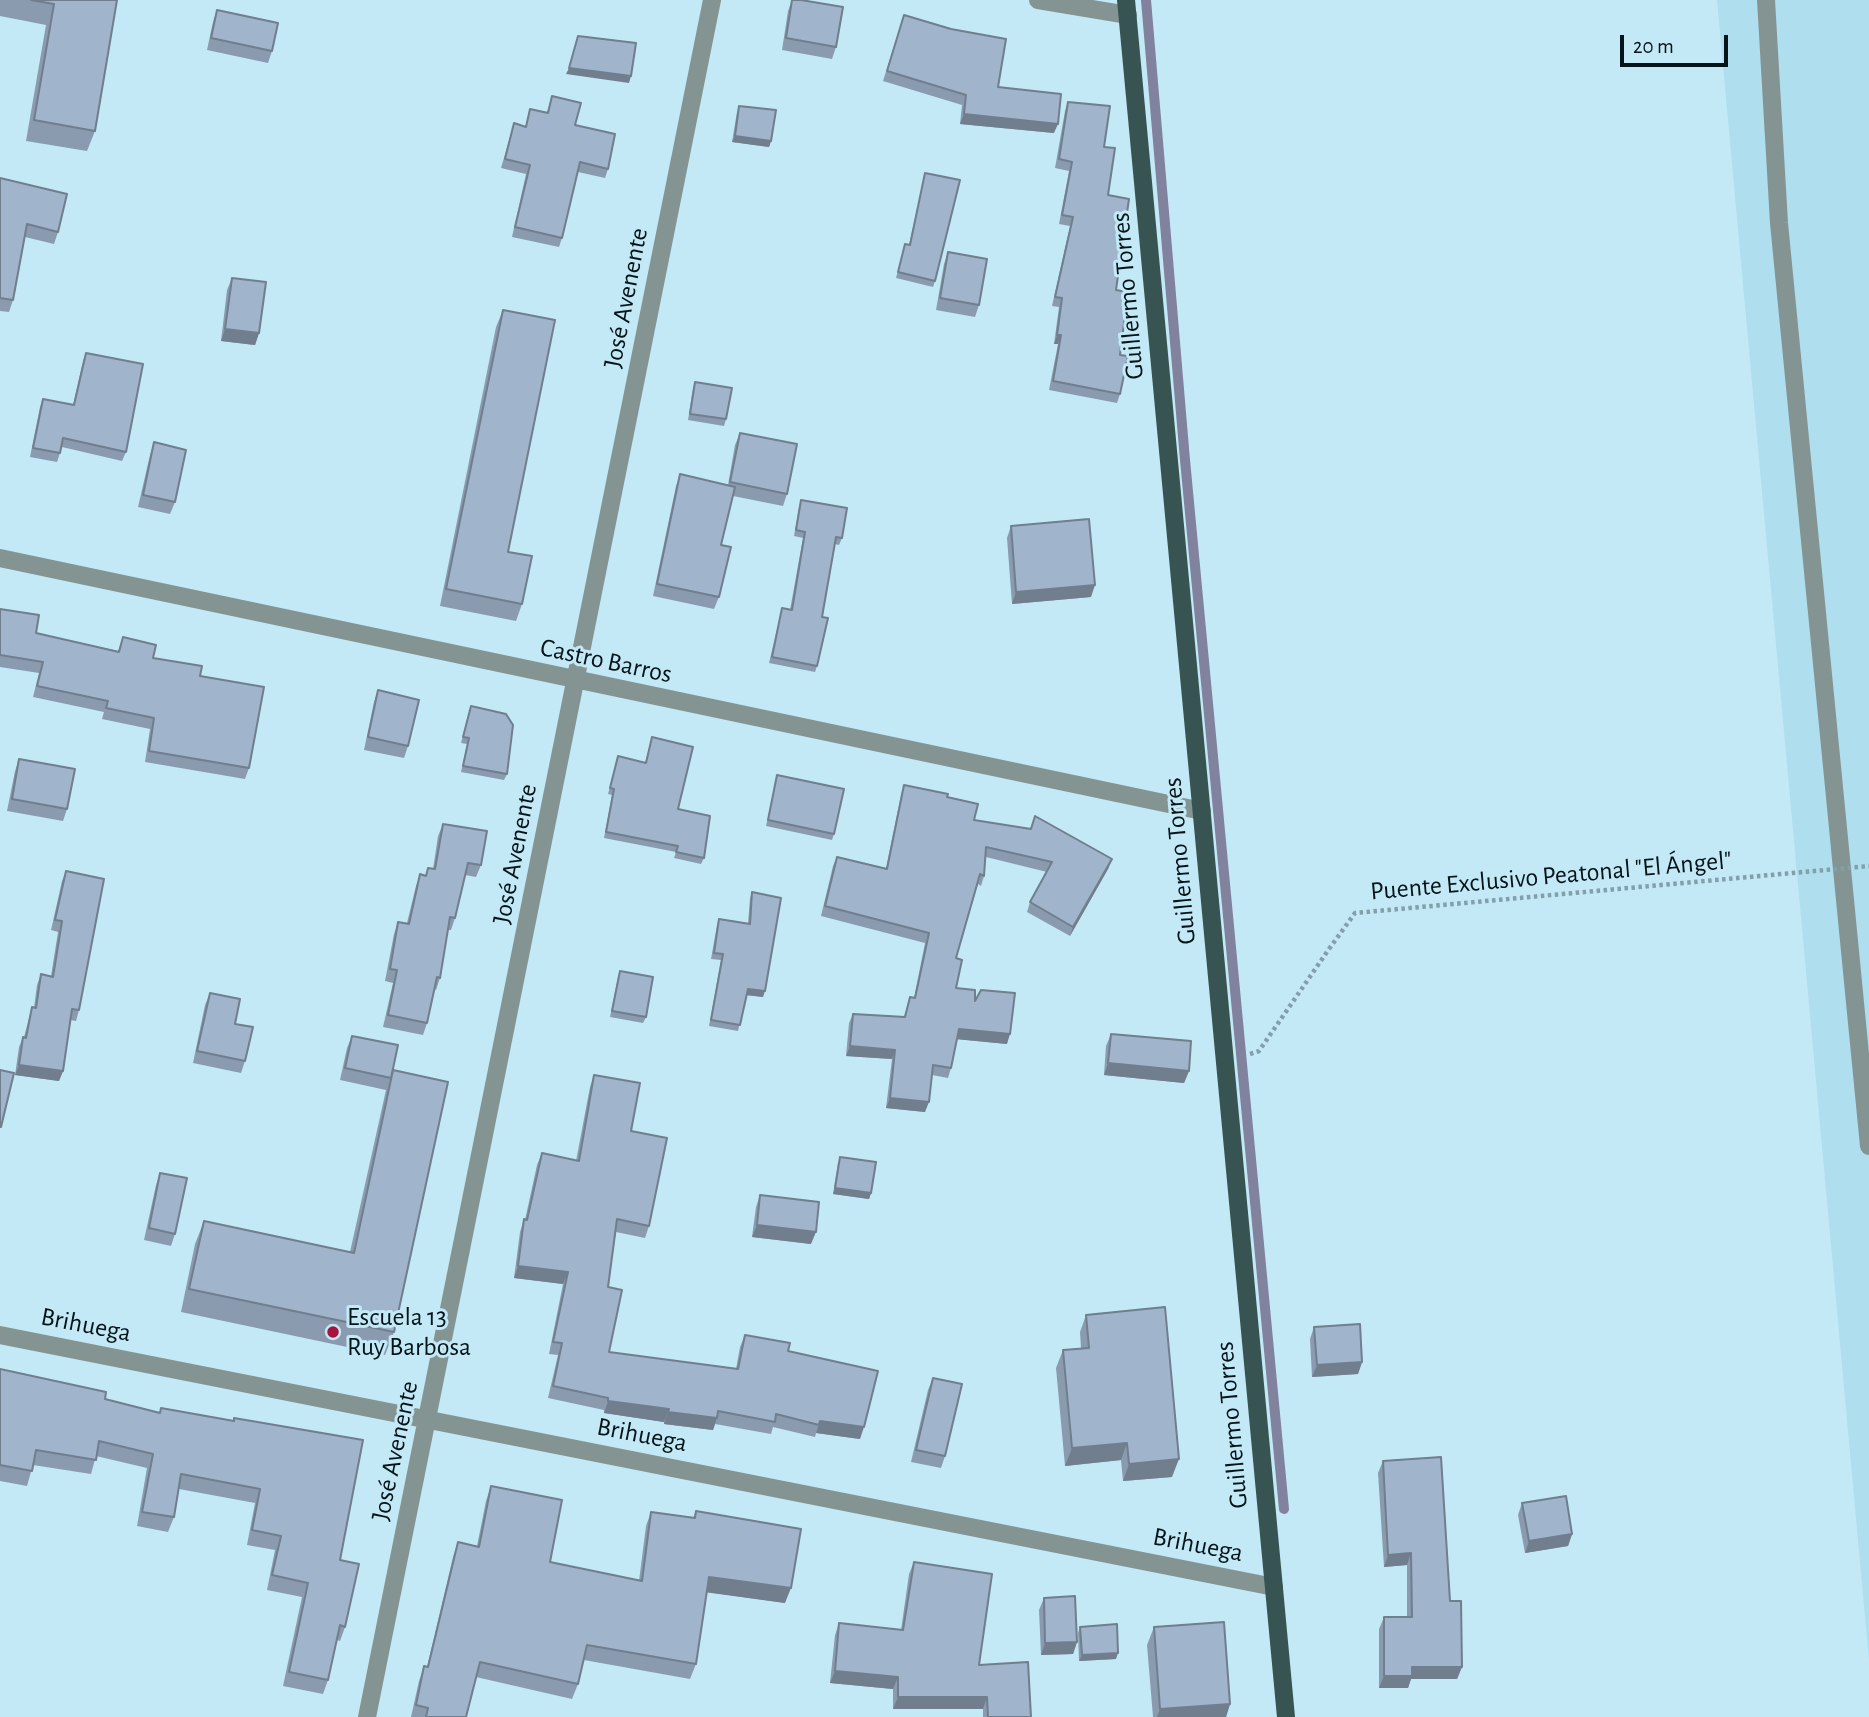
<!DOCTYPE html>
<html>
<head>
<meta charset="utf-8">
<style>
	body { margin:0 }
	#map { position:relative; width:1869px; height:1717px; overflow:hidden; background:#c3e9f7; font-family:"Alegreya Sans",sans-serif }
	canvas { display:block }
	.scale { position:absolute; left:1620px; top:35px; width:108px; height:32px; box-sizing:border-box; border:4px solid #061419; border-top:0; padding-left:9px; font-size:21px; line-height:24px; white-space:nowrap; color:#061419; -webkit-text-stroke:5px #c3e9f7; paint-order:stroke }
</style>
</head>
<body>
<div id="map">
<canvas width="1869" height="1717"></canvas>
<div class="scale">20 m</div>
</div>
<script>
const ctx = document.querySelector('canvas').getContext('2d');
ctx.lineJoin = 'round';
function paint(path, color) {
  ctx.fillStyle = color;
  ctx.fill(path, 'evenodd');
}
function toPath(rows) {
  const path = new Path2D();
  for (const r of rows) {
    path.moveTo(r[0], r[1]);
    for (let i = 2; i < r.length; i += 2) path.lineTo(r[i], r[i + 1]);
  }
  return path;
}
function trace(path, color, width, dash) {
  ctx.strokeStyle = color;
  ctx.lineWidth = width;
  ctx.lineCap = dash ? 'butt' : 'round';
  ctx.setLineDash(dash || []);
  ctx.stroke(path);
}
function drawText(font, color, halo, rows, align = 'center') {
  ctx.font = font + ' "Alegreya Sans",sans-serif';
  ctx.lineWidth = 6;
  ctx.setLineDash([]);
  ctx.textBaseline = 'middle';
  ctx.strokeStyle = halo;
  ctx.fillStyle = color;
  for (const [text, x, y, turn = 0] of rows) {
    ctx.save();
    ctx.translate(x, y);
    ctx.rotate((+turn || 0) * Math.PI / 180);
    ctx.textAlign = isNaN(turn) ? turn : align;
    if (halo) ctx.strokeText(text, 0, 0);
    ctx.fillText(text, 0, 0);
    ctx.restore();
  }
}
paint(toPath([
	[1717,0,1869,0,1869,1660]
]), '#afdeef');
trace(toPath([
	[1146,0,1185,460,1284,1509]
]), '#81829d', 10);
trace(toPath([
	[1250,1054,1259,1051,1329,949]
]), '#829faa', 4.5, [3.5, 3.5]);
trace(toPath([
	[1038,0,1128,15],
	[1766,0,1779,223,1869,1146],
	[0,558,1202,811],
	[0,1335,1274,1587],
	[367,1717,712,0]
]), '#849493', 18);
trace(toPath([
	[1126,0,1286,1717]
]), '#375452', 18);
trace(toPath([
	[1329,949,1355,913,1869,866]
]), '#829faa', 4.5, [3.5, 3.5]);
paint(toPath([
	[0,0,117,0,95,131,87,151,26,141,46,25,0,16],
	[792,0,836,47,832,59,782,50,788,11],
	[217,10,272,51,268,63,207,50,213,22],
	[904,15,998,87,1054,133,960,124,962,105,883,81],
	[552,96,608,169,605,178,578,172,562,238,559,247,512,237,526,174,501,168,514,123,525,127,530,109,547,112],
	[1068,102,1104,147,1116,290,1120,355,1120,394,1117,403,1049,390,1058,344,1054,344,1059,307,1052,306,1070,226,1059,224,1069,171,1055,168,1065,111],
	[739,106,771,141,769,147,732,142,737,112],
	[925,173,935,281,933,287,896,278,905,244,909,245],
	[0,178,58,232,54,244,25,237,13,300,9,312,0,311],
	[948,252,979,305,975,317,936,310,944,264],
	[232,278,259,333,255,345,221,341,227,290],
	[503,310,508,552,522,604,516,621,440,606,496,327],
	[86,353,126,452,122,461,62,447,57,462,30,457,40,407,43,399,73,405,83,361],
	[695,382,726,419,724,426,688,420,693,388],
	[740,433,787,494,783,506,733,496,721,545,719,597,714,609,653,596,676,486,680,474,728,485,735,445],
	[154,442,175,502,170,514,138,507,150,455],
	[801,500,842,538,839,545,835,544,822,617,817,666,815,672,769,663,782,608,790,610,803,538,794,536,799,507],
	[1011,526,1091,597,1012,604,1007,538],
	[0,609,36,633,118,651,123,637,153,658,200,676,249,768,245,779,145,762,150,729,102,719,104,712,33,697,39,673,0,667],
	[378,690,408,746,404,758,364,750,374,702],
	[471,706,507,774,504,780,461,772,467,744,461,743],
	[652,737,678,809,704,858,701,864,674,858,676,852,604,838,612,795,608,794,618,756,645,763],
	[19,759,67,809,63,821,7,811,15,771],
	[777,775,834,834,832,840,766,826],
	[904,785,947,797,974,820,1030,829,1035,816,1112,859,1108,869,1070,936,1027,912,1030,902,1047,872,986,857,984,876,981,886,978,884,956,958,956,988,975,1001,1007,1044,957,1039,951,1068,948,1078,932,1075,925,1112,886,1108,892,1059,846,1056,849,1023,853,1014,904,1017,910,997,914,998,925,943,821,916,833,866,837,857,886,868,901,795],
	[443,824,481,865,476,877,465,875,455,918,451,930,448,930,440,978,436,990,434,989,427,1023,423,1035,383,1027,393,983,385,981,394,934,398,922,407,923,416,886,420,875,425,876,428,868,433,869,438,836],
	[66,871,79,1010,76,1021,70,1020,63,1071,59,1081,15,1075,19,1047,23,1037,24,1037,29,1018,32,1007,34,1008,37,985,41,974,51,976,58,932,51,930,62,881],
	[752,892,763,997,746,995,738,1031,709,1026,721,960,711,959,717,925,719,919,748,924,750,898],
	[620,971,646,1017,643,1023,610,1017,618,977],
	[210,993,235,1024,245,1061,241,1073,193,1063,205,1005],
	[1111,1034,1189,1071,1184,1083,1104,1075,1106,1046],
	[352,1036,393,1072,394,1332,385,1355,181,1312,195,1244,204,1221,350,1252,386,1090,340,1080,347,1048],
	[594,1075,631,1131,649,1226,645,1238,616,1232,608,1287,609,1352,736,1369,740,1347,745,1335,788,1351,860,1439,816,1433,815,1437,773,1427,771,1434,715,1424,713,1430,664,1424,664,1422,604,1413,604,1410,548,1398,558,1355,549,1354,563,1284,514,1278,520,1232,524,1219,525,1220,537,1165,542,1153,576,1161,590,1087],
	[840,1157,871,1193,869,1199,833,1194,838,1163],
	[160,1173,175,1234,171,1246,144,1240,156,1185],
	[760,1195,811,1244,752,1237,756,1207],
	[1086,1315,1172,1477,1123,1481,1121,1460,1065,1466,1056,1368,1063,1350,1081,1348,1080,1332],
	[1314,1327,1362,1362,1358,1374,1312,1377,1310,1339],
	[0,1369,105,1399,159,1413,161,1408,233,1421,340,1560,345,1627,340,1641,337,1640,328,1680,323,1694,283,1686,302,1597,267,1590,275,1550,247,1545,255,1503,179,1489,174,1517,168,1532,137,1526,147,1468,96,1456,91,1474,33,1465,27,1486,0,1481],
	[933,1378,945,1456,941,1468,911,1462,928,1390],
	[1383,1461,1450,1601,1462,1667,1457,1679,1411,1679,1408,1688,1379,1688,1379,1629,1384,1617,1407,1617,1407,1565,1384,1567,1378,1473],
	[491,1486,550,1562,639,1581,646,1526,651,1512,693,1518,696,1511,785,1603,707,1592,696,1664,690,1679,584,1660,578,1684,572,1699,476,1677,466,1717,411,1717,419,1681,424,1666,427,1667,453,1557,458,1542,477,1546,486,1501],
	[1522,1503,1572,1534,1568,1546,1525,1553,1518,1515],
	[914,1562,979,1665,1031,1717,983,1717,983,1709,893,1709,893,1689,830,1683,835,1635,839,1623,901,1630,909,1574],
	[1044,1598,1077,1642,1073,1654,1041,1655,1039,1610],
	[1080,1627,1116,1659,1079,1661,1078,1633],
	[1154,1627,1230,1704,1226,1717,1153,1717,1147,1645]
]), '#8a9baf');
paint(toPath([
	[569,68,631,76,629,83,566,74],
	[964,114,1058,124,1054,133,960,124],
	[735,136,771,141,769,147,732,142],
	[225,329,259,333,255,345,221,341],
	[1057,335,1061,335,1058,344,1054,344],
	[1095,585,1091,597,1012,604,1016,592],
	[1112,859,1108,869,1070,936,1073,927],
	[748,989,765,991,763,997,746,995],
	[959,1029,1010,1034,1007,1044,955,1039],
	[850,1046,895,1050,892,1059,846,1056],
	[1108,1063,1189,1071,1184,1083,1104,1075],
	[19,1065,63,1071,59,1081,15,1075],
	[890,1098,929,1102,925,1112,886,1108],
	[835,1188,871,1193,869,1199,833,1194],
	[757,1225,816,1232,811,1244,752,1237],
	[518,1266,568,1272,563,1284,514,1278],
	[1362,1362,1358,1374,1312,1377,1317,1365],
	[608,1401,669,1409,664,1422,604,1413],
	[668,1412,717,1418,713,1430,664,1424],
	[820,1421,864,1427,860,1439,816,1433],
	[1127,1443,1121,1460,1065,1466,1072,1448],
	[1179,1459,1172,1477,1123,1481,1129,1464],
	[1572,1534,1568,1546,1525,1553,1529,1541],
	[1411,1553,1407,1565,1384,1567,1388,1555],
	[709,1577,791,1588,785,1603,704,1592],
	[1077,1642,1073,1654,1041,1655,1045,1643],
	[1118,1653,1116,1659,1079,1661,1082,1655],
	[1412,1667,1462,1667,1457,1679,1411,1679,1408,1688,1379,1688,1384,1676],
	[835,1671,898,1677,893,1689,830,1683],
	[898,1697,987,1697,983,1709,893,1709],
	[1230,1704,1226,1717,1157,1717,1160,1709]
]), '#707e8e');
const building = toPath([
	[31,0,117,0,95,131,34,120,54,4,31,0],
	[792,0,801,0,843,7,836,47,786,38,792,0],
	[217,10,278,23,272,51,211,38,217,10],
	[904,15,951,29,1006,39,998,87,1061,94,1058,124,964,114,966,95,887,71,904,15],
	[578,36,636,43,631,76,569,68,578,36],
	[552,96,581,103,575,125,615,134,608,169,580,162,562,238,515,227,530,165,505,159,514,123,526,127,530,109,548,113,552,96],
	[1068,102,1110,106,1104,147,1115,148,1108,195,1129,199,1116,290,1128,292,1120,355,1128,356,1120,394,1053,381,1061,335,1057,335,1062,298,1055,297,1073,217,1062,215,1072,162,1059,159,1068,102],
	[739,106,776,110,771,141,735,136,739,106],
	[925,173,960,180,935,281,898,272,905,244,910,245,925,173],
	[0,178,67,194,58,232,27,224,13,300,0,298,0,178],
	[948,252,987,259,979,305,940,298,948,252],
	[232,278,266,282,259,333,225,329,232,278],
	[503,310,555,320,508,552,532,556,522,604,446,589,503,310],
	[86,353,143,364,126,452,63,438,60,453,33,448,43,399,74,405,86,353],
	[695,382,732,388,726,419,690,414,695,382],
	[740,433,797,444,787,494,730,482,740,433],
	[154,442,186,450,175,502,143,495,154,442],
	[680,474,735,487,721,545,731,547,719,597,657,584,680,474],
	[801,500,847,508,842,538,836,537,822,617,828,618,817,666,772,657,782,608,792,610,805,532,796,530,801,500],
	[1089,519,1095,585,1016,592,1011,526,1089,519],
	[0,609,39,615,36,633,119,652,123,637,156,645,153,658,202,666,200,676,264,687,249,768,149,751,154,718,106,708,108,701,37,686,43,662,0,655,0,609],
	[378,690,419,700,408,746,368,737,378,690],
	[471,706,506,714,513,725,507,774,463,766,469,738,463,737,471,706],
	[652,737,693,747,678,809,710,816,704,858,676,852,678,846,606,832,614,789,610,788,618,756,646,763,652,737],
	[19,759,75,769,67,809,12,799,19,759],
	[777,775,844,789,834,834,768,820,777,775],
	[904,785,948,794,947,797,978,804,974,820,1031,829,1035,816,1112,859,1073,927,1030,902,1052,862,986,847,984,876,980,874,956,958,962,960,956,988,975,990,975,1001,981,990,1015,993,1010,1034,959,1029,951,1068,933,1065,929,1102,890,1098,895,1050,850,1046,853,1014,905,1017,910,997,915,998,929,933,825,906,837,857,887,869,904,785],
	[443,824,487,831,481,865,468,863,455,918,450,917,440,978,437,977,427,1023,388,1015,397,970,390,969,398,922,409,924,420,874,426,876,428,868,435,869,443,824],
	[66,871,104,879,79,1010,72,1009,63,1071,19,1065,23,1037,26,1038,32,1007,36,1008,41,974,53,977,62,921,55,920,66,871],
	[752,892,781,898,765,991,748,989,740,1025,711,1020,723,954,714,953,719,919,750,924,752,892],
	[620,971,653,977,646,1017,612,1011,620,971],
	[210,993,240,999,235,1024,253,1027,245,1061,197,1051,210,993],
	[1111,1034,1191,1041,1189,1071,1108,1063,1111,1034],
	[352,1036,398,1045,391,1078,345,1068,352,1036],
	[0,1070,14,1073,1,1127,0,1127,0,1070],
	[393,1070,448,1082,394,1332,189,1289,204,1221,354,1253,393,1070],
	[594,1075,640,1083,631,1131,667,1138,649,1226,617,1219,608,1287,622,1290,609,1352,738,1369,745,1335,790,1343,788,1351,878,1371,864,1427,820,1421,819,1425,776,1414,775,1422,718,1411,717,1418,668,1412,669,1409,608,1401,608,1398,553,1386,562,1343,553,1342,568,1272,518,1266,524,1219,527,1220,542,1153,579,1161,594,1075],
	[840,1157,876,1162,871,1193,835,1188,840,1157],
	[160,1173,187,1178,175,1234,149,1228,160,1173],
	[760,1195,819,1202,816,1232,757,1225,760,1195],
	[1165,1307,1179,1459,1129,1464,1127,1443,1072,1448,1063,1350,1089,1348,1086,1315,1165,1307],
	[1360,1324,1362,1362,1317,1365,1314,1327,1360,1324],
	[0,1369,106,1392,105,1399,160,1413,161,1408,234,1421,234,1418,363,1440,340,1560,359,1564,345,1627,340,1625,328,1680,289,1672,308,1583,272,1575,281,1536,252,1530,260,1489,181,1474,174,1517,142,1512,153,1454,99,1441,96,1460,36,1450,32,1471,0,1465,0,1369],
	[933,1378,962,1384,945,1456,916,1450,933,1378],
	[1441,1457,1450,1601,1461,1601,1462,1667,1412,1667,1412,1676,1384,1676,1384,1617,1412,1617,1411,1553,1388,1555,1383,1461,1441,1457],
	[491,1486,562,1500,550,1562,642,1581,651,1512,695,1518,696,1511,801,1529,791,1588,709,1577,696,1664,587,1645,578,1684,480,1662,466,1717,426,1717,428,1708,416,1705,424,1666,428,1667,458,1542,479,1547,491,1486],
	[1566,1496,1572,1534,1529,1541,1522,1503,1566,1496],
	[914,1562,992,1574,979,1665,1028,1662,1031,1717,988,1717,987,1697,898,1697,898,1677,835,1671,839,1623,903,1630,914,1562],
	[1075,1596,1077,1642,1045,1643,1044,1598,1075,1596],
	[1224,1622,1230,1704,1160,1709,1154,1627,1224,1622],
	[1117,1624,1118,1653,1082,1655,1080,1627,1117,1624]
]);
paint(building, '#a0b4cb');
trace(building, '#707e8e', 2);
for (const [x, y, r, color] of [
	[333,1332,7,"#a9123d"]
]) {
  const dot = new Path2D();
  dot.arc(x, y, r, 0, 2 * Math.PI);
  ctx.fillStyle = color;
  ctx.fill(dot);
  trace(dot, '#c3e9f7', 2.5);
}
drawText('26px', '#061419', '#c3e9f7', [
	["Guillermo Torres",1128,296,-95],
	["José Avenente",626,298,-79],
	["Castro Barros",606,661,12],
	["José Avenente",515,854,-79],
	["Guillermo Torres",1180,861,-95],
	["Puente Exclusivo Peatonal \"El Ángel\"",1551,876,-5],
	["Brihuega",86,1325,11],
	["Guillermo Torres",1232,1425,-95],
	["Brihuega",642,1435,11],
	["José Avenente",395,1451,-78],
	["Brihuega",1198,1545,11]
]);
drawText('26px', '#061419', '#c3e9f7', [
	["Escuela 13",347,1317],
	["Ruy Barbosa",347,1347]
], 'left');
</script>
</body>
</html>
